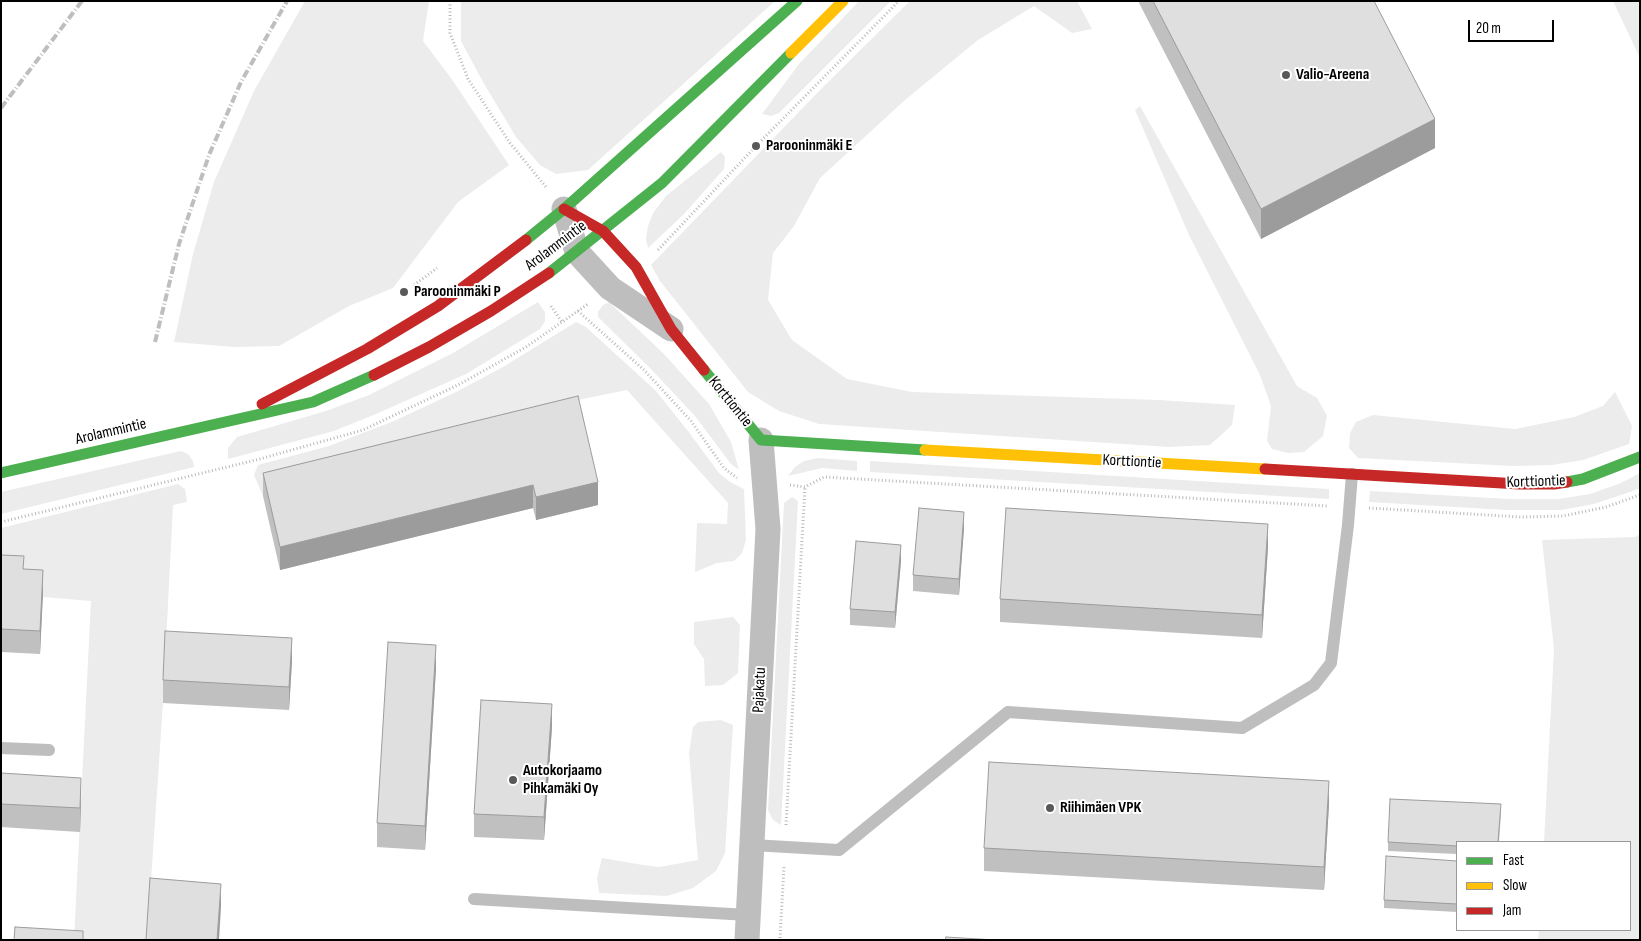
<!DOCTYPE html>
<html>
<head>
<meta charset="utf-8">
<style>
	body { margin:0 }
	#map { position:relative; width:1641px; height:941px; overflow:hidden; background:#fff; font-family:"Sofia Sans Condensed",sans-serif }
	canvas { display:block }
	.frame { position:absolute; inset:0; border:2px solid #000; pointer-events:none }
	.legend { position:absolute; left:1456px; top:841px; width:175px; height:90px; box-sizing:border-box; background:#fff; border:1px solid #999; margin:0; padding:6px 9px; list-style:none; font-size:15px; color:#000 }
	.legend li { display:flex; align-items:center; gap:10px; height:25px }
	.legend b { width:25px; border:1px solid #999 }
	.scale { position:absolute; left:1468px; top:20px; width:86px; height:22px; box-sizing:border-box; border:2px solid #000; border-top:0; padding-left:6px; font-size:15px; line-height:18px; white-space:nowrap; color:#000; -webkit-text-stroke:4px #fff; paint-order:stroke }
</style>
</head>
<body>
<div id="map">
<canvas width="1641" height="941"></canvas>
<div class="frame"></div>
<ul class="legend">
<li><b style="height:6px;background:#4caf50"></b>Fast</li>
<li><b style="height:6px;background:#ffc107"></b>Slow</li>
<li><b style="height:6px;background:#c62828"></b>Jam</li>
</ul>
<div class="scale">20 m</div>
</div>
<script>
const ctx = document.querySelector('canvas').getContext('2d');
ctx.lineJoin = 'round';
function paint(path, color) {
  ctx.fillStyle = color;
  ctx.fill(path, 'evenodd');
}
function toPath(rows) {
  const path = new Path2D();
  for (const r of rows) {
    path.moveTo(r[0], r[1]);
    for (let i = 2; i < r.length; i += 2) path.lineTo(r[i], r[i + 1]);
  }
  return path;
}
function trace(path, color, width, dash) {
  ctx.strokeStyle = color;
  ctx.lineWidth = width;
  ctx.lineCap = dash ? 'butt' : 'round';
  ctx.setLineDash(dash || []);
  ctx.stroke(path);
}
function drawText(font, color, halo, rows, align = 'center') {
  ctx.font = font + ' "Sofia Sans Condensed",sans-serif';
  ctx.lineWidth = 4;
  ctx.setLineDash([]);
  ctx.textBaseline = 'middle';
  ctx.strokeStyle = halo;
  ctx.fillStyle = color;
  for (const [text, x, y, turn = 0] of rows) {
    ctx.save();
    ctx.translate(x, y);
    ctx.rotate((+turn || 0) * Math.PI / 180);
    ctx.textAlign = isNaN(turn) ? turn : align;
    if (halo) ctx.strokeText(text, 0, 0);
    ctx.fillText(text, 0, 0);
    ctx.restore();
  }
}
paint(toPath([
	[305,1,429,1,423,41,451,78,509,165,458,202,393,288,349,306,279,346,234,347,174,342,193,254,214,182,254,91],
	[461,1,775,1,588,170,556,174,540,165,516,137,483,82,461,41],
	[859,1,891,1,779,113,771,116,762,114,799,64],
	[910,1,1077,1,1092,29,1072,33,1034,6,978,40,905,100,820,178,794,226,773,253,768,300,792,340,847,379,912,392,1159,400,1235,405,1232,425,1210,445,1169,447,819,424,779,411,748,392,660,281,651,265,824,86],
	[1613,1,1640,1,1640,58,1639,56],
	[1140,106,1297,386,1317,398,1327,416,1323,436,1304,452,1288,453,1272,449,1267,441,1271,406,1260,375,1189,235,1135,110],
	[721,152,725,157,724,169,684,214,648,248,646,239,648,226,653,213,666,196],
	[538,302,545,312,545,321,540,329,466,374,376,414,334,431,228,459,228,448,237,437,326,411,369,395,453,353],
	[609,302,664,354,709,404,731,442,739,470,731,464,695,416,651,369,598,317,598,312,603,305],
	[576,322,586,327,655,390,688,431,719,473,730,482,744,489,746,540,742,553,734,561,717,563,695,572,697,523,727,524,728,503,627,390,568,402,263,496,254,475,258,465,329,446,394,421,454,393,503,367],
	[1615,392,1632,426,1629,444,1583,460,1552,465,1513,466,1358,458,1349,448,1350,433,1356,422,1373,415,1515,429,1574,417,1603,406],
	[181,451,188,454,193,461,194,467,1,514,1,492],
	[818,458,857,461,857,471,822,468,788,476,795,467,804,461],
	[870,461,1329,489,1329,499,870,472],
	[1640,473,1640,488,1630,492,1594,504,1561,510,1507,510,1369,502,1370,491,1509,499,1559,499,1590,494,1621,483],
	[178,484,185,489,187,502,173,505,163,703,147,940,74,940,91,601,43,597,1,578,1,528],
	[792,497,798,501,781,825,773,820,768,810,784,503],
	[1640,534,1640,940,1538,940,1539,930,1630,930,1630,842,1544,842,1554,649,1542,540,1635,537],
	[733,617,740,625,738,673,723,685,705,686,704,659,694,644,694,622],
	[721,720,733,725,725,853,716,871,693,888,667,896,599,893,597,878,602,858,643,865,659,867,698,860,689,753,693,727,698,722]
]), '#ececec');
trace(toPath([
	[450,1,450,33,468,79,510,143,546,187],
	[658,250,756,146,899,1],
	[414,285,437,268],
	[551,306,562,322],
	[578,311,644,370,691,421,724,468,737,478],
	[790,485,805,487,824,477,1328,506],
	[1369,508,1521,517,1563,516,1606,507,1640,495],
	[1,522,256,460,363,430,460,384,526,347,588,304],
	[786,825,805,487],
	[780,938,784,867]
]), '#b9b9b9', 3, [1, 2.5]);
trace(toPath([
	[1,748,49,750],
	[752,845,839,850,1008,712,1242,728,1314,685,1331,663,1348,525,1352,474],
	[474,899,748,915]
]), '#bebebe', 12);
trace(toPath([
	[564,209,577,252,610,288,671,329],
	[747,940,768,529,761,440]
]), '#bebebe', 25);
trace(toPath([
	[526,240,564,209,797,1],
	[549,273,662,183,791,53],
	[704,370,761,440,925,450],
	[1,473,313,402,374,375],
	[1567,482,1583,479,1640,457]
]), '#4caf50', 11);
trace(toPath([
	[791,53,843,1],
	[925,450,1265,469]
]), '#ffc107', 11);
trace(toPath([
	[564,209,603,231,636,267,671,329,704,370],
	[374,375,429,347,491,311,549,273],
	[262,404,367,349,438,306,526,240],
	[1265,469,1519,484,1554,484,1567,482]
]), '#c62828', 11);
trace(toPath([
	[1,108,82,1],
	[155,342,179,244,209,155,241,82,287,1]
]), '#bebebe', 4, [8, 2.5, 1, 2.5]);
paint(toPath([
	[1138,1,1374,1,1435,148,1261,239],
	[578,396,598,505,536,520,533,508,280,570,263,496,263,473],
	[964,528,959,595,913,591,913,575],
	[1268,547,1262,638,1000,622,1000,599],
	[1,555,24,569,43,593,40,654,1,652],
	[901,561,895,628,850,625,850,609],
	[292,661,289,710,163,703,163,680],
	[436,668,425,850,377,847,377,823],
	[552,727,544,840,474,837,474,814],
	[1,773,81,801,80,832,1,827],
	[1329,804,1324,890,984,871,984,848],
	[1501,813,1499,842,1457,842,1457,854,1388,851,1388,842],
	[1457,861,1457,912,1384,908,1384,900]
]), '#c0c0c0');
paint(toPath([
	[1435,119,1435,148,1261,239,1261,209],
	[598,482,598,505,536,520,536,497],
	[533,485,533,508,280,570,280,547],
	[964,512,964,528,959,595,959,579],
	[1268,524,1268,547,1262,638,1262,615],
	[901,545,901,561,895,628,895,612],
	[43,570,43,593,40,654,40,631],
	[292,638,292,661,289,710,289,687],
	[436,645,436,668,425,850,425,826],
	[552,704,552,727,544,840,544,817],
	[81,778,81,801,80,832,80,808],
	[1329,781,1329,804,1324,890,1324,867],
	[221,884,221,907,219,940,217,940]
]), '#9c9c9c');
const building = toPath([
	[1153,1,1374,1,1435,119,1261,209,1153,1],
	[578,396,598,482,536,497,533,485,280,547,263,473,578,396],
	[919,508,964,512,959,579,913,575,919,508],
	[1006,508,1268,524,1262,615,1000,599,1006,508],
	[856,541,901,545,895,612,850,609,856,541],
	[1,555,24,556,23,569,43,570,40,631,1,629,1,555],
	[165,631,292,638,289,687,163,680,165,631],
	[388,642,436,645,425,826,377,823,388,642],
	[481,700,552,704,544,817,474,814,481,700],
	[989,762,1329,781,1324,867,984,848,989,762],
	[1,773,81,778,80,808,1,804,1,773],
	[1390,799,1501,804,1498,842,1457,842,1457,846,1388,842,1390,799],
	[1386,856,1457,861,1457,904,1384,900,1386,856],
	[150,878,221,884,217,940,146,940,150,878],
	[15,927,83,931,83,940,14,940,15,927],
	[946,937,995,940,945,940,946,937]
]);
paint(building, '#dfdfdf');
trace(building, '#9c9c9c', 1);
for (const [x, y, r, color] of [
	[1286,75,5,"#595959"],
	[756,146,5,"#595959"],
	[404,292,5,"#595959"],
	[513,780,5,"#595959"],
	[1050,808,5,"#595959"]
]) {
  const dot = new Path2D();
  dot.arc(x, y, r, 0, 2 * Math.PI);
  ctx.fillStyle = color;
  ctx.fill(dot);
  trace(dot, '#fff', 2);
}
drawText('bold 16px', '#000', '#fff', [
	["Valio-Areena",1296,75],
	["Parooninmäki E",766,146],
	["Parooninmäki P",414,292],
	["Autokorjaamo",523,771],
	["Pihkamäki Oy",523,789],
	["Riihimäen VPK",1060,808]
], 'left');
drawText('16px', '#000', '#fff', [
	["Arolammintie",556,246,-37],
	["Korttiontie",730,402,51],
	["Arolammintie",111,432,-13],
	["Korttiontie",1132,462,3],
	["Korttiontie",1536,482,-2],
	["Pajakatu",760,690,-87]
]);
</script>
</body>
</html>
